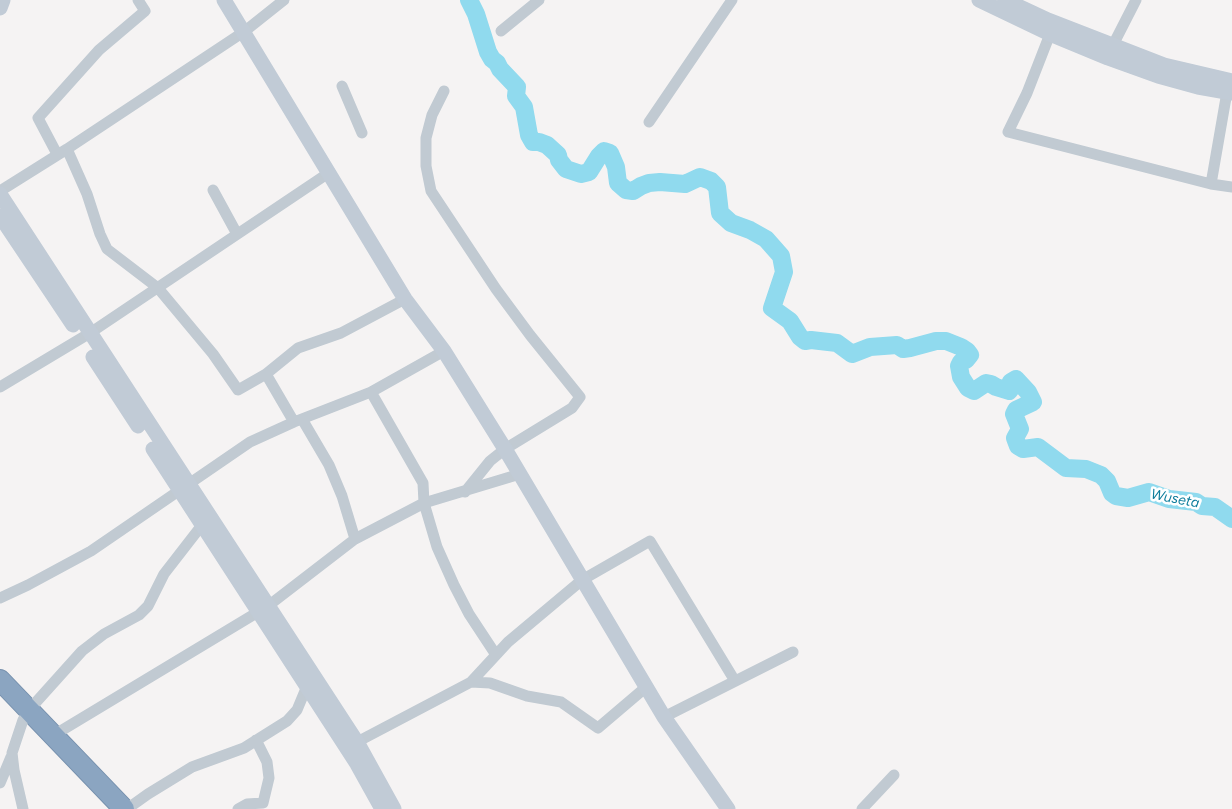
<!DOCTYPE html>
<html>
<head>
<meta charset="utf-8">
<style>
	body { margin:0 }
	canvas { display:block; background:#f5f3f3 }
</style>
</head>
<body>
<canvas width="1232" height="809"></canvas>
<script>
const ctx = document.querySelector('canvas').getContext('2d');
ctx.lineJoin = 'round';
function toPath(rows) {
  const path = new Path2D();
  for (const r of rows) {
    path.moveTo(r[0], r[1]);
    for (let i = 2; i < r.length; i += 2) path.lineTo(r[i], r[i + 1]);
  }
  return path;
}
function trace(path, color, width, dash) {
  ctx.strokeStyle = color;
  ctx.lineWidth = width;
  ctx.lineCap = dash ? 'butt' : 'round';
  ctx.setLineDash(dash || []);
  ctx.stroke(path);
}
function drawText(font, color, halo, rows, align = 'center') {
  ctx.font = font + ' Figtree,sans-serif';
  ctx.lineWidth = 5;
  ctx.setLineDash([]);
  ctx.textBaseline = 'middle';
  ctx.strokeStyle = halo;
  ctx.fillStyle = color;
  for (const [text, x, y, turn = 0] of rows) {
    ctx.save();
    ctx.translate(x, y);
    ctx.rotate((+turn || 0) * Math.PI / 180);
    ctx.textAlign = isNaN(turn) ? turn : align;
    if (halo) ctx.strokeText(text, 0, 0);
    ctx.fillText(text, 0, 0);
    ctx.restore();
  }
}
trace(toPath([
	[469,0,476,14,488,52,492,59,497,63,500,69,517,87,516,96,524,107,529,135,533,142,539,142,547,145,558,155,559,160,566,169,581,174,589,172,599,156,604,151,610,153,616,167,618,183,626,190,633,191,641,186,649,183,660,182,685,184,700,177,711,181,717,187,720,213,731,223,750,230,766,239,781,256,784,272,772,308,790,321,800,337,805,341,811,340,837,343,852,354,870,347,897,345,903,349,910,348,936,341,946,341,961,347,967,351,970,355,966,360,961,362,959,366,961,377,968,388,974,391,986,383,991,384,996,387,1009,391,1012,387,1011,382,1016,379,1028,392,1033,402,1016,410,1014,414,1020,429,1015,438,1018,446,1023,449,1038,447,1066,468,1086,469,1101,475,1107,481,1112,493,1116,496,1128,498,1149,492,1169,499,1196,502,1202,506,1215,507,1232,519]
]), '#90daee', 18);
const highway = toPath([
	[0,680,124,809]
]);
trace(highway, '#7690ad', 22);
trace(toPath([
	[501,31,539,0],
	[1050,34,1027,93,1008,132,1211,184,1232,187],
	[1113,45,1136,0],
	[342,86,362,133],
	[444,91,432,115,426,138,426,166,431,191,496,289,530,335,580,397,572,408,505,449,490,461,465,492],
	[649,122,732,0],
	[67,149,87,194,100,234,107,249,158,288,213,354,238,390,266,374,298,348,341,333,405,299],
	[57,154,38,118,99,50,145,11,138,0],
	[1211,184,1227,92],
	[213,190,237,234],
	[0,191,67,149,245,31,284,0],
	[266,374,294,422],
	[0,387,90,333,330,172],
	[371,392,423,483,424,503,437,547,454,585,469,614,496,655],
	[302,419,329,465,342,496,355,539],
	[0,598,28,585,91,551,250,442,294,422,371,392,444,351],
	[471,682,508,642,582,580,650,541,735,681],
	[664,717,793,652],
	[54,735,268,606,355,539,424,503,520,474],
	[357,742,471,682,490,683,527,696,561,702,598,728,645,688],
	[0,783,11,757],
	[23,809,14,770,12,753,23,720,29,710,82,651,104,634,139,615,148,606,164,574,202,525],
	[127,809,148,794,192,767,244,748,287,721,297,710,307,686],
	[238,809,247,804,263,803,269,778,267,762,256,740],
	[862,809,894,775]
]), '#c1cad2', 11);
trace(toPath([
	[224,0,405,299,444,351,505,449,664,717,728,809],
	[979,0,1050,34,1108,58,1158,76,1198,87,1232,93],
	[1005,0,1048,20,1164,65,1232,81],
	[0,8,3,0],
	[0,194,357,742,394,809],
	[0,216,73,325],
	[93,357,138,426],
	[153,449,357,764,382,809]
]), '#c1cbd6', 15);
trace(highway, '#8ba5c1', 20);
drawText('italic 14px', '#0c7c9b', '#fff', [
	["Wuseta",1175,499,11]
]);
</script>
</body>
</html>
